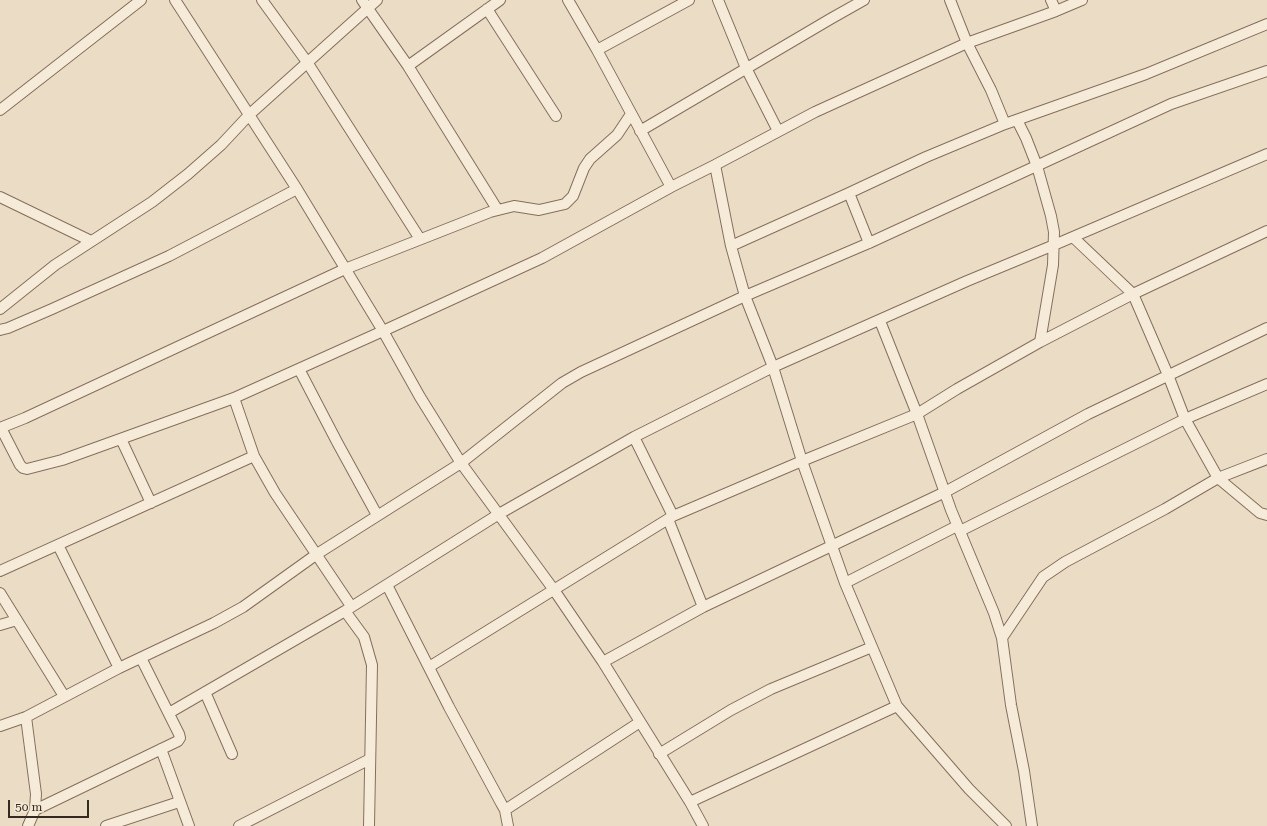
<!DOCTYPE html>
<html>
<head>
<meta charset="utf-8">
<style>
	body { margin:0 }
	#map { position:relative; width:1267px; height:826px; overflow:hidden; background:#ebddc5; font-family:"Roboto Serif",serif }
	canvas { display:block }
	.scale { position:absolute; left:8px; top:800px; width:81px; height:18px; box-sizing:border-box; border:2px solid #36291f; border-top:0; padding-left:5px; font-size:12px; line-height:14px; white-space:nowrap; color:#36291f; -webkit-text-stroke:3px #f3e8d4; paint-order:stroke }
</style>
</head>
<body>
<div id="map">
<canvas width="1267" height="826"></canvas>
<div class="scale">50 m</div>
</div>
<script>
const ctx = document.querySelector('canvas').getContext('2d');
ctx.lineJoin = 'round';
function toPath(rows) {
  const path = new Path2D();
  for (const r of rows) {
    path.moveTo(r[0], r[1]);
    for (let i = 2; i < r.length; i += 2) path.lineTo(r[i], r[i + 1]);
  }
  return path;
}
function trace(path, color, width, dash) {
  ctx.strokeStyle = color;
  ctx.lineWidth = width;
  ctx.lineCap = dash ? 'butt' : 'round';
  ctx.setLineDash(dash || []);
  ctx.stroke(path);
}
const street = toPath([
	[175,0,297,189,383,331,420,397,461,463,554,590,603,662,690,802,703,826],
	[262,0,307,62,420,239],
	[362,0,408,66,497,209],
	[568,0,597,50,671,187],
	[718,0,746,68,778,131],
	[950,0,967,43,991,90,1005,124],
	[1051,0,1056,11],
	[487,9,556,116],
	[597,50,689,0],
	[408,66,500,0],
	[0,110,141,0],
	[1017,120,1026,138,1037,166,1051,216,1054,232,1053,265,1040,342],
	[640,131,832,18,864,0],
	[849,193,926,157,1005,124,1146,74,1267,24],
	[0,197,91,241],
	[731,246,849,193,869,243],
	[0,309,55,265,152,202,188,174,221,145,250,114,377,0],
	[880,321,917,414,951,510,994,613,1002,638],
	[0,330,8,328,52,309,169,256,297,189],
	[299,369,337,442,377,515],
	[234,398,254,456,275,493,351,606],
	[0,428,25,418,345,269,490,212,514,206,539,210,565,204,573,196,584,168,590,159,617,135,631,114],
	[1,428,20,465,23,468,27,469,62,460,234,398,383,331,542,258,671,187,715,165,815,112,967,43,1056,11,1082,0],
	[634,437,673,516],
	[121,439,151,503],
	[1267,459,1218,478,1260,513,1267,515],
	[668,519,703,607],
	[960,531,1185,419,1267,384],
	[58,545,119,668],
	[0,571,254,456],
	[845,583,957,526],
	[387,585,449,707,501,803,505,810,508,826],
	[0,593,64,696],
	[345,611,364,637,372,665,369,826],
	[0,625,17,620],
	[603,662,703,607,945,492,1088,414,1267,328],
	[429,667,673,516,802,461,917,414,957,389,1040,342,1133,294,1267,231],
	[205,692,232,754],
	[897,706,969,789,1006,826],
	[169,713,345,611,499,514,634,437,773,367,967,281,1054,245,1267,154],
	[26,717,36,794,35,810,28,826],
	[0,726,26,717,119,668,214,623,243,607,317,554,461,463,562,383,581,372,745,296,869,243,1171,104,1267,71],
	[161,749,189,826],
	[659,754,731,710,771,689,872,647],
	[690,802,897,706,845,583,802,461,773,367,745,296,731,246,715,165],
	[35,810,178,741,180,738,179,734,141,658],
	[505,810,640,722],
	[106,826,179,802],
	[239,826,370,759],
	[1032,826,1024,771,1011,705,1002,638,1043,577,1065,562,1165,509,1218,478,1185,419,1168,375,1133,294,1073,237]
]);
trace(street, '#846f5d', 12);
trace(street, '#f6ebd8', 10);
</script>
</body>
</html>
